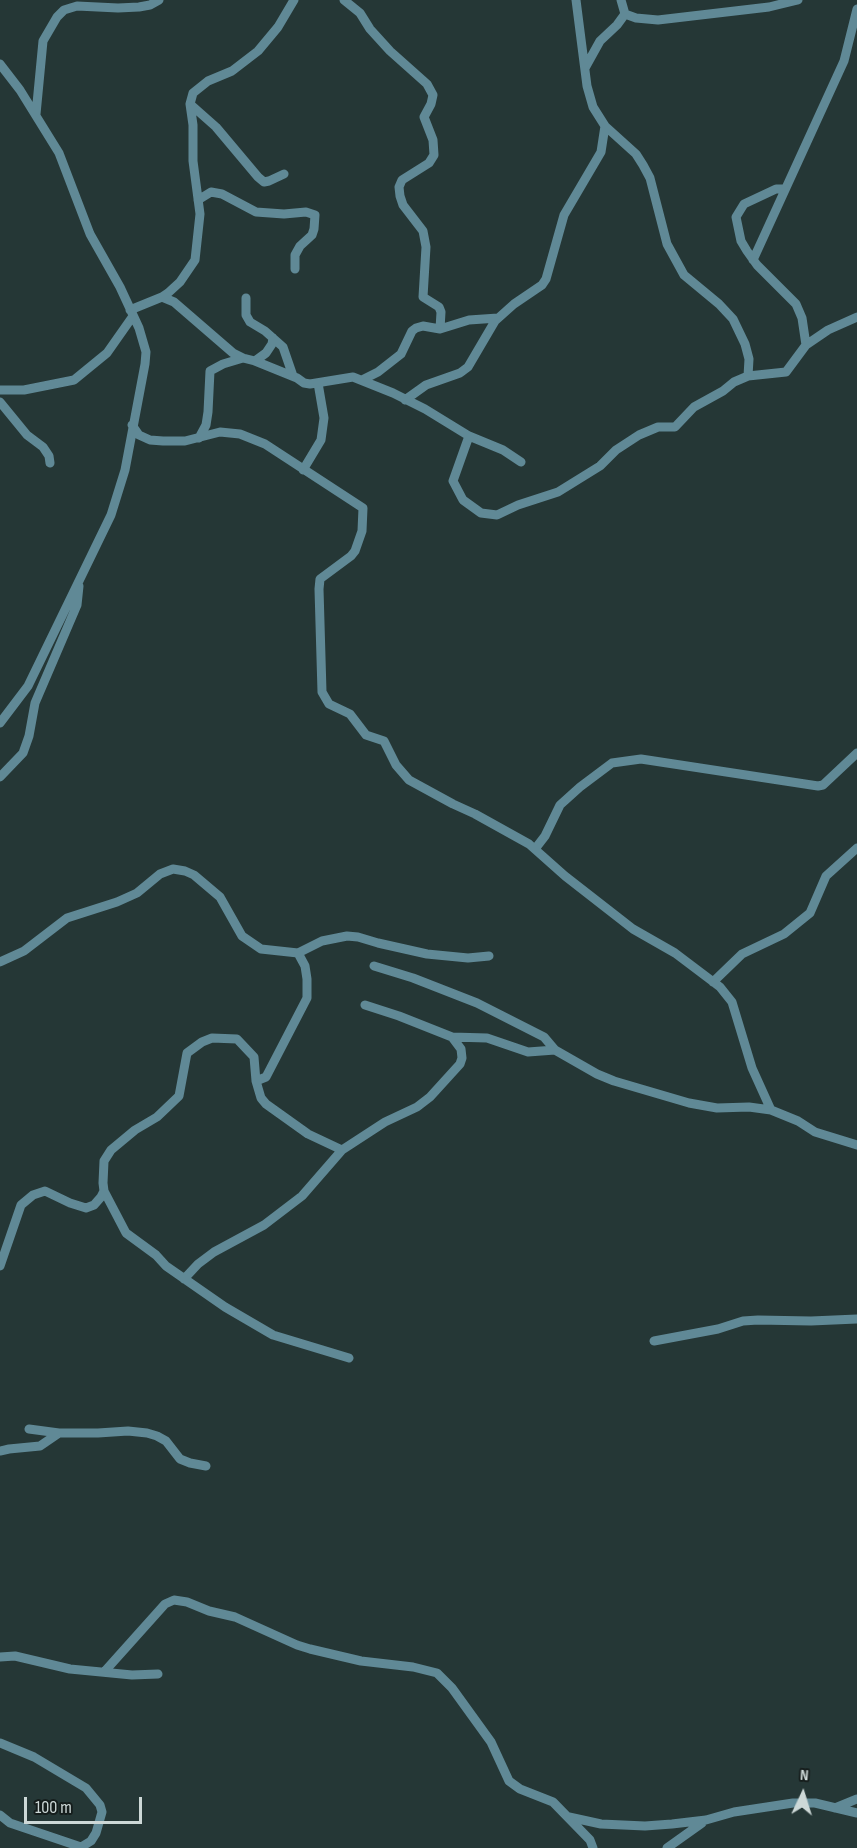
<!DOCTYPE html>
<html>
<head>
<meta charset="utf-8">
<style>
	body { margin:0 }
	#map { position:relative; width:857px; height:1848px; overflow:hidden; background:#253736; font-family:"Sofia Sans Condensed",sans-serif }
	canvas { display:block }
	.north { position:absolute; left:773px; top:1764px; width:60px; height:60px; -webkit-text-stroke:4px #151d1c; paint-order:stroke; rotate:4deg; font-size:16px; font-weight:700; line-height:24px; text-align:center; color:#cdd8d7 }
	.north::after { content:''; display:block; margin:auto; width:21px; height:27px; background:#cdd8d7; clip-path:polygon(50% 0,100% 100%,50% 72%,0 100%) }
	.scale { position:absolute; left:24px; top:1797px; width:118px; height:27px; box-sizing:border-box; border:3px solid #cdd8d7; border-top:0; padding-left:8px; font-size:18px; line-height:21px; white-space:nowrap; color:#cdd8d7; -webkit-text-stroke:4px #151d1c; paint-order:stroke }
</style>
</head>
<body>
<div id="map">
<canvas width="857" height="1848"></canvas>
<div class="north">N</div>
<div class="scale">100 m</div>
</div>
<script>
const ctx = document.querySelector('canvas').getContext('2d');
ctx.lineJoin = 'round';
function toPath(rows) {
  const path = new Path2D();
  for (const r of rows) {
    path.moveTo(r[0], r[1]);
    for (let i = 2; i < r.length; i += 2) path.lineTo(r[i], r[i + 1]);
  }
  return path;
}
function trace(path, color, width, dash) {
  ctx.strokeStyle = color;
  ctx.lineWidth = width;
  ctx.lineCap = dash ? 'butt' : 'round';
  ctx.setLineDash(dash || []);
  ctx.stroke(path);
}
trace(toPath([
	[344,0,360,13,370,29,390,51,427,84,433,95,431,104,424,117,433,140,434,155,429,163,402,180,399,187,400,196,403,205,423,231,426,247,423,297,439,307,441,312,440,329],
	[576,0,587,86,593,107,605,126,636,154,643,165,650,178,667,244,684,275,719,304,733,319,745,344,749,359,748,376],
	[621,0,625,14,636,18,658,20,769,7,798,0],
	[0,64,20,90,59,153,90,234,120,287,139,328,146,352,145,364,125,470,111,515,28,686,0,723],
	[585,68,600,41,617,25,625,14],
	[190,104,216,127,258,177,264,182,269,181,284,174],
	[36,114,43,41,57,17,64,10,77,6,118,8,139,7,150,5,159,0],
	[785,189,776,189,744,204,736,217,741,241,747,251,757,265,796,304,802,318,806,345],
	[198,200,211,192,222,194,256,212,284,214,306,212,315,215,314,229,312,235,300,246,295,255,295,269],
	[753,260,844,61,857,9],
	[162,297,174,302,233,353,243,358,255,361,297,378,304,383,310,384,353,377,393,393,425,409,469,436,503,450,521,462],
	[246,298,246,315,250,322,265,331,283,347,293,376],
	[130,310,162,297,168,293,180,282,195,260,200,214,193,161,193,125,190,104,193,93,208,81,232,71,258,51,278,27,294,0],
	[255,361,266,353,272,344,273,338],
	[362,380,378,372,401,354,412,331,416,328,423,326,440,329,469,320,498,318],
	[0,390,24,390,74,380,107,353,133,316],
	[405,400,426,385,460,373,468,367,495,321,514,304,542,285,546,279,564,215,601,152,605,126],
	[0,402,27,435,43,447,49,456,50,463],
	[132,425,139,435,150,440,163,441,185,441,220,432,240,434,265,444,363,508,362,531,355,551,351,556,320,579,319,589,322,692,329,704,350,714,366,735,384,741,396,765,409,780,453,804,475,814,529,844,565,876,633,929,675,953,720,987,732,1002,752,1068,771,1110],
	[469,436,453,481,463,500,481,513,497,515,518,505,558,492,600,466,616,450,639,435,658,427,675,427,694,407,723,391,734,382,748,376,786,372,806,345,828,330,857,317],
	[199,438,206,425,208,412,210,371,223,364,243,358],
	[303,470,321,440,324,418,318,383],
	[0,777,23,753,29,736,35,703,77,605,79,586],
	[535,849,545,836,560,805,580,787,612,763,641,759,818,786,823,785,857,753],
	[0,962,24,951,67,918,117,902,137,893,160,874,173,869,185,871,194,875,220,897,242,936,261,949,298,953,322,941,347,936,358,937,378,943,427,954,468,958,489,956],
	[374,966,413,978,477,1003,544,1037,555,1050,597,1074,614,1081,689,1103,717,1108,749,1107,771,1110,798,1121,815,1132,857,1145],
	[713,982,742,954,784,934,810,913,826,876,857,848],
	[365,1005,399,1016,452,1037,487,1038,528,1052,555,1050],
	[256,1081,266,1077,307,998,307,979,305,966,298,953],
	[342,1150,308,1134,266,1104,261,1098,256,1081,254,1057,237,1039,212,1038,202,1042,187,1053,179,1096,157,1117,135,1130,111,1150,104,1161,103,1183,104,1191,126,1233,156,1255,166,1266,225,1307,273,1335,349,1358],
	[0,1266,21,1205,33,1195,45,1191,70,1203,86,1208,94,1205,101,1197,104,1191],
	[184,1279,198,1264,214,1252,264,1225,302,1196,342,1150,385,1122,417,1107,430,1097,460,1064,462,1058,461,1049,452,1037],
	[654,1341,718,1329,743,1321,758,1320,811,1321,857,1319],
	[29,1429,59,1433,98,1433,128,1431,147,1433,157,1436,166,1441,180,1459,190,1463,206,1466],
	[0,1451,9,1449,40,1446,59,1433],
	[0,1657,15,1656,70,1669,132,1675,158,1674],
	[105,1671,165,1604,174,1600,187,1602,209,1611,235,1617,297,1645,310,1649,361,1661,413,1667,437,1673,452,1688,491,1742,509,1781,520,1789,553,1802,590,1840,593,1848],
	[0,1743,34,1757,86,1788,100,1805,102,1812,96,1833,91,1841,81,1847,10,1823,0,1815],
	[835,1808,857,1799],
	[569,1817,601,1824,645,1826,672,1824,706,1820,734,1812,793,1803,815,1803,857,1813],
	[667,1848,702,1823]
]), '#608996', 9);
</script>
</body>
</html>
